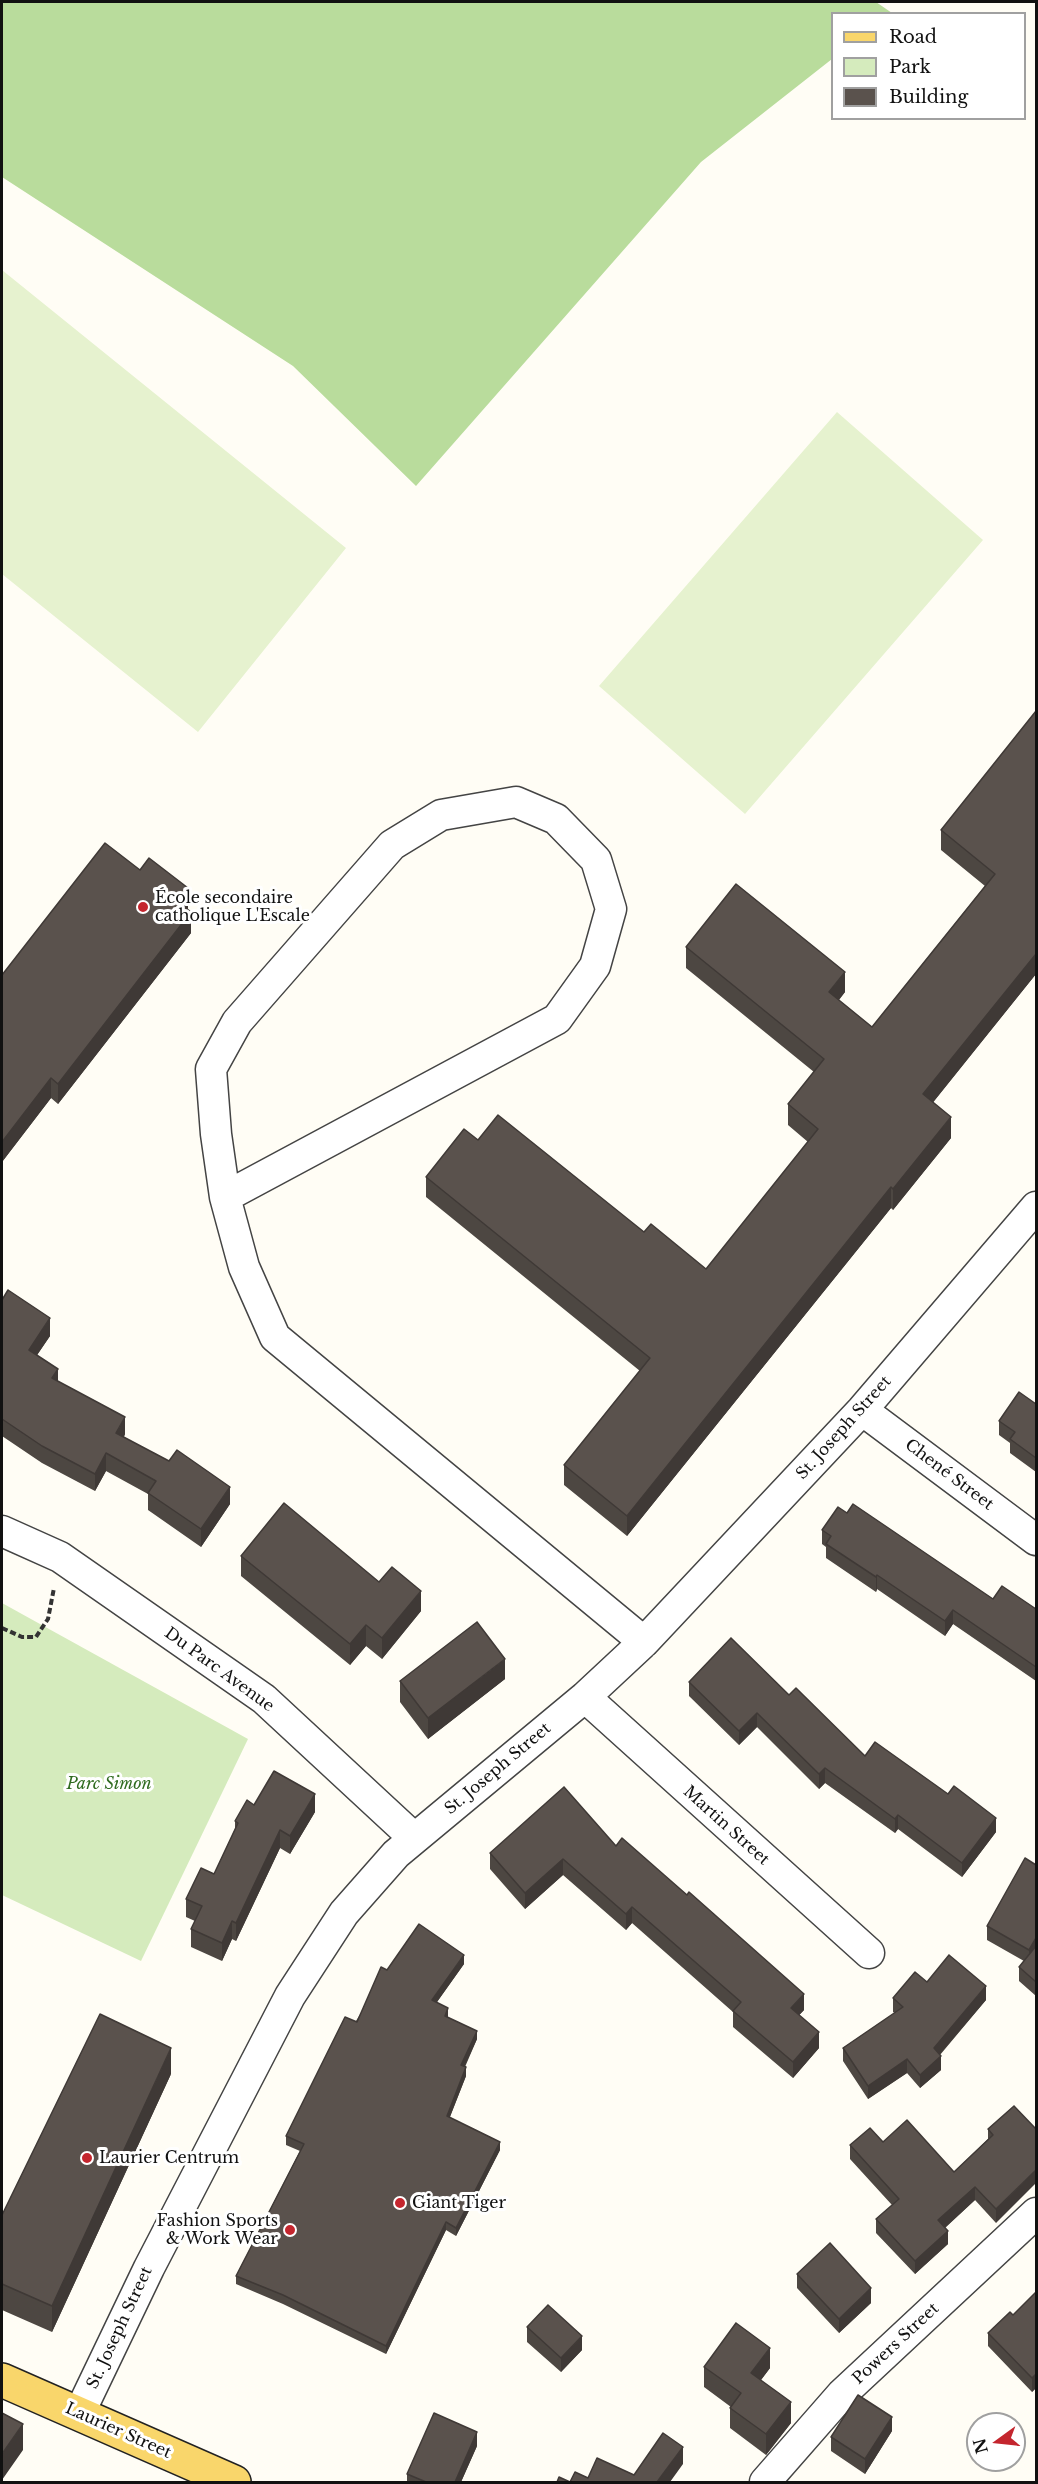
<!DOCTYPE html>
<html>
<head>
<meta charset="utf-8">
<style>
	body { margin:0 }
	#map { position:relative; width:1038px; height:2484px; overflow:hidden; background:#fffdf5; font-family:"Libre Baskerville",serif }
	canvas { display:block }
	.frame { position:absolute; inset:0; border:3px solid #111; pointer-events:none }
	.legend { position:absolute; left:831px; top:12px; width:195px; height:108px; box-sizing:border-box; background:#fff; border:2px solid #a0a0a0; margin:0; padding:8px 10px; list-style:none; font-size:18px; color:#111 }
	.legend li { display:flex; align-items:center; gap:12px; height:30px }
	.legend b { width:30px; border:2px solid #a0a0a0 }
	.north { position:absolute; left:966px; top:2412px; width:60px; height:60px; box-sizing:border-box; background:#fff; border:2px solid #a0a0a0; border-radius:50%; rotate:255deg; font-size:16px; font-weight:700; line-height:24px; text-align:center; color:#111 }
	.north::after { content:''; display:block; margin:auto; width:21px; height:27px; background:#c4262e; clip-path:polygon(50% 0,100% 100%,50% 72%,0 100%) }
</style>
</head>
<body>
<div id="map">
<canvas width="1038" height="2484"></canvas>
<div class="frame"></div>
<ul class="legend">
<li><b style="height:8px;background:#f9d66b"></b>Road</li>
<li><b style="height:16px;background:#d5ebbd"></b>Park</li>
<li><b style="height:16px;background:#5a524d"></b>Building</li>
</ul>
<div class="north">N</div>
</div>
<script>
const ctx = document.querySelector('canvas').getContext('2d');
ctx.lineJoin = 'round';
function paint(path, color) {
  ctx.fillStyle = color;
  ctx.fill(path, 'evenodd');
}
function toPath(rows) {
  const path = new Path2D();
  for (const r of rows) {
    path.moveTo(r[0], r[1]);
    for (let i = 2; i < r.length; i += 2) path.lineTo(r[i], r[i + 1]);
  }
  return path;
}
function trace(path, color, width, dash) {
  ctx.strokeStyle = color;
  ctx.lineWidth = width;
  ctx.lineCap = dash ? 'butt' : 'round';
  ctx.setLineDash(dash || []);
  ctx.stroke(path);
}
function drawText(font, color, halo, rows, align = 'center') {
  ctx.font = font + ' "Libre Baskerville",serif';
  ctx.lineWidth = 6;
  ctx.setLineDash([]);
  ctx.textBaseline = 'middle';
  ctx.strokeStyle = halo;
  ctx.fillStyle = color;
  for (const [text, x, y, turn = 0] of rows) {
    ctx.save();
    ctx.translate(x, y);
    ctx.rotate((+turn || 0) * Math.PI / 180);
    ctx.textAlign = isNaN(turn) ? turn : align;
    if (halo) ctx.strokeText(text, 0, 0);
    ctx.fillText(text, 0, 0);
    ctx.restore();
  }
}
paint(toPath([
	[2,1603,248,1739,141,1961,2,1895]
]), '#d5ebbd');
paint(toPath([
	[2,2,876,2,892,13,832,14,832,59,701,162,416,486,293,366,2,177]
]), '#b9dc9c');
paint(toPath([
	[2,270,346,548,198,732,2,574],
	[837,412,983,540,745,814,599,686]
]), '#e6f2cf');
const minor = toPath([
	[225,1197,557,1019,595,966,611,909,596,860,556,819,516,802,441,815,392,845,237,1022,211,1069,216,1134,225,1197,244,1267,275,1337,644,1642],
	[862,1410,1036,1540],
	[2,1531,60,1557,264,1699,414,1838],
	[585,1697,869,1953],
	[79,2414,149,2268,290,1996,344,1913,396,1854,585,1697,644,1642,862,1410,1036,1207],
	[765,2482,842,2394,1036,2213]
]);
const major = toPath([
	[2,2380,234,2482]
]);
trace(minor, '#444', 33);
trace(major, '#222', 36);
trace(toPath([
	[2,1628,22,1637,36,1637,48,1619,54,1588]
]), '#333', 4, [6, 3]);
trace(minor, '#fff', 30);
trace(major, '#f9d66b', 33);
paint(toPath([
	[1036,711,1036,974,933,1102,951,1138,893,1210,891,1208,627,1536,564,1485,564,1465,640,1371,426,1197,426,1177,478,1140,644,1232,706,1269,808,1142,788,1125,788,1104,814,1072,686,968,686,947,845,992,839,1000,872,1027,985,886,941,850,941,830],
	[187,909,191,933,58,1104,51,1098,2,1162,2,975],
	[2,1300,50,1336,37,1355,58,1382,125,1434,124,1437,230,1504,201,1547,148,1510,148,1494,106,1471,95,1491,42,1463,2,1436],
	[1036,1404,1036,1472,1010,1453,1010,1443,999,1435,999,1421],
	[847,1513,993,1599,1036,1609,1036,1681,953,1624,945,1636,877,1589,876,1592,826,1558,826,1547,822,1544,822,1530],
	[241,1556,379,1582,421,1611,382,1659,366,1646,350,1665,241,1576],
	[505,1679,428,1739,400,1702,400,1681],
	[689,1682,789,1695,865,1756,996,1832,962,1877,898,1829,895,1833,825,1783,819,1789,757,1727,739,1745,689,1696],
	[254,1805,315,1812,290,1854,280,1848,236,1941,232,1939,222,1961,191,1947,191,1929,195,1921,186,1917,186,1899,214,1874,235,1829,235,1821],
	[616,1846,804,2010,799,2015,819,2048,793,2078,733,2027,733,2012,632,1923,626,1930,563,1875,525,1909,490,1869,490,1853],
	[1036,1865,1036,1996,1019,1981,1019,1967,1024,1961,987,1940,987,1926],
	[464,1964,437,2002,448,2016,448,2017,477,2039,465,2067,466,2076,450,2117,500,2150,456,2236,446,2230,386,2354,283,2304,236,2284,236,2276,300,2151,286,2145,286,2136,387,1970],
	[927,1982,986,2000,940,2055,941,2070,920,2088,907,2073,868,2099,843,2061,843,2048,895,2013,893,2012,893,1998],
	[171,2074,52,2332,2,2310,2,2215],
	[1014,2106,996,2223,975,2200,945,2228,948,2244,915,2274,876,2233,876,2219,892,2205,850,2159,850,2145,883,2142,954,2172,988,2139,988,2129],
	[797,2274,871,2303,839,2333,797,2288],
	[1036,2292,1036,2388,1032,2392,988,2346,988,2333,1013,2315],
	[527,2327,582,2350,561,2372,527,2342],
	[704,2367,770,2368,761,2380,791,2423,766,2455,730,2428,730,2408,731,2407,704,2387],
	[892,2431,865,2474,831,2451,831,2437],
	[477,2446,461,2482,407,2482,407,2474]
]), '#4d4742');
paint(toPath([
	[188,888,188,909,177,922,177,901],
	[191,912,191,933,58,1104,58,1084],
	[1036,954,1036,974,923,1115,923,1094],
	[845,972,845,992,829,1012,829,992],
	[51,1078,51,1098,2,1162,2,1142],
	[951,1117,951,1138,893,1210,893,1189],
	[891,1187,891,1208,627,1536,627,1516],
	[50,1318,50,1336,29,1367,29,1350],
	[58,1369,58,1387,52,1378],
	[125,1417,125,1434,116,1451,116,1433],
	[106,1453,106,1471,95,1491,95,1474],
	[230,1487,230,1504,201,1547,201,1529],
	[877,1575,877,1589,876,1592,876,1577],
	[421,1591,421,1611,382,1659,382,1638],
	[953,1610,953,1624,945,1636,945,1621],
	[366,1625,366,1646,350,1665,350,1644],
	[505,1659,505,1679,428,1739,428,1718],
	[757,1713,757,1727,739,1745,739,1731],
	[825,1768,825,1783,819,1789,819,1774],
	[315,1794,315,1812,290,1854,290,1836],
	[898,1815,898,1829,895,1833,895,1819],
	[996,1818,996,1832,962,1877,962,1863],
	[280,1830,280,1848,236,1941,236,1923],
	[563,1859,563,1875,525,1909,525,1893],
	[632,1907,632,1923,626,1930,626,1914],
	[232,1921,232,1939,222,1961,222,1943],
	[1036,1938,1036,1952,1029,1964,1029,1950],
	[464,1955,464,1964,432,2009,432,2000],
	[986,1986,986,2000,934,2061,934,2048],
	[804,1994,804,2010,791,2024,791,2008],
	[448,2008,448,2016,445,2024,445,2016],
	[477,2031,477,2039,461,2074,461,2065],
	[819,2032,819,2048,793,2078,793,2062],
	[171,2048,171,2074,52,2332,52,2306],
	[941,2056,941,2070,920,2088,920,2075],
	[907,2059,907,2073,868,2099,868,2086],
	[466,2067,466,2076,447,2124,447,2116],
	[500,2142,500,2150,456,2236,456,2228],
	[1036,2170,1036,2183,996,2223,996,2209],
	[975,2187,975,2200,938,2234,938,2220],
	[446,2222,446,2230,386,2354,386,2346],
	[948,2231,948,2244,915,2274,915,2261],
	[871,2288,871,2303,839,2333,839,2319],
	[582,2336,582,2350,561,2372,561,2358],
	[770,2348,770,2368,751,2393,751,2373],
	[1036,2374,1036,2388,1032,2392,1032,2378],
	[791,2402,791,2423,766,2455,766,2434],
	[892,2417,892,2431,865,2474,865,2459],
	[23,2424,23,2450,2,2480,2,2454],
	[477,2432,477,2446,461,2482,455,2482],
	[683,2447,683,2464,670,2482,657,2482]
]), '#3f3936');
const building = toPath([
	[1036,711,1036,954,923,1094,951,1117,893,1189,891,1187,627,1516,564,1465,650,1358,426,1177,464,1129,478,1140,498,1115,644,1232,651,1224,706,1269,818,1129,788,1104,824,1059,686,947,736,884,845,972,829,992,872,1027,995,874,941,830,1036,711],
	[105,843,140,870,149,858,188,888,177,901,191,912,58,1084,51,1078,2,1142,2,975,105,843],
	[8,1290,50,1318,29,1350,58,1369,52,1378,125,1417,116,1433,169,1461,177,1450,230,1487,201,1529,148,1493,156,1481,106,1453,95,1474,42,1446,2,1419,2,1300,8,1290],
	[1019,1392,1036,1404,1036,1458,1010,1439,1015,1432,999,1421,1019,1392],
	[284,1503,379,1582,392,1567,421,1591,382,1638,366,1625,350,1644,241,1556,284,1503],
	[853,1504,993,1599,1002,1586,1036,1609,1036,1667,953,1610,945,1621,877,1575,876,1577,826,1544,831,1536,822,1530,838,1507,847,1513,853,1504],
	[477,1622,505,1659,428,1718,400,1681,477,1622],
	[731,1638,789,1695,796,1688,865,1756,875,1742,948,1794,954,1786,996,1818,962,1863,898,1815,895,1819,825,1768,819,1774,757,1713,739,1731,689,1682,731,1638],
	[274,1771,315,1794,290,1836,280,1830,236,1923,232,1921,222,1943,191,1929,202,1906,186,1899,201,1868,214,1874,238,1823,235,1821,247,1800,254,1805,274,1771],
	[564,1787,616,1846,622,1838,687,1895,689,1892,804,1994,791,2008,819,2032,793,2062,733,2011,741,2002,632,1907,626,1914,563,1859,525,1893,490,1853,564,1787],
	[1025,1858,1036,1865,1036,1938,1029,1950,987,1926,1025,1858],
	[419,1924,464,1955,432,2000,448,2008,445,2016,477,2031,461,2065,466,2067,447,2116,500,2142,456,2228,446,2222,386,2346,283,2295,236,2276,304,2144,286,2136,345,2017,357,2022,381,1967,387,1970,419,1924],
	[1036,1946,1036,1982,1019,1967,1036,1946],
	[949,1955,986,1986,934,2048,941,2056,920,2075,907,2059,868,2086,843,2048,903,2007,893,1998,915,1972,927,1982,949,1955],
	[100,2014,171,2048,52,2306,2,2284,2,2215,100,2014],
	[1014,2106,1036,2129,1036,2170,996,2209,975,2187,938,2220,948,2231,915,2261,876,2219,899,2199,850,2145,870,2128,883,2142,907,2120,954,2172,993,2135,988,2129,1014,2106],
	[830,2243,871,2288,839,2319,797,2274,830,2243],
	[1036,2292,1036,2374,1032,2378,988,2333,1010,2312,1013,2315,1036,2292],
	[548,2305,582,2336,561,2358,527,2327,548,2305],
	[736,2323,770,2348,751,2373,791,2402,766,2434,730,2408,741,2393,704,2367,736,2323],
	[858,2395,892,2417,865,2459,831,2437,858,2395],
	[2,2413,23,2424,2,2454,2,2413],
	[434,2413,477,2432,455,2482,426,2482,407,2474,434,2413],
	[663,2433,683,2447,657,2482,570,2482,575,2472,588,2478,597,2458,634,2475,663,2433],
	[559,2477,570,2482,557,2482,559,2477]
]);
paint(building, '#5a524d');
trace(building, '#3f3936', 1.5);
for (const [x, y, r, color] of [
	[143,907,6,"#c4262e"],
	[87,2158,6,"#c4262e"],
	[400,2203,6,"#c4262e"],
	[290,2230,6,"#c4262e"]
]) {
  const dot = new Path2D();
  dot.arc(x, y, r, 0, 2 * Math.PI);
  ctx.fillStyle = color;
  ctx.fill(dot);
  trace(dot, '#fff', 2);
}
drawText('16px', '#111', '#fff', [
	["École secondaire",155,898],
	["catholique L'Escale",155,916],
	["Laurier Centrum",99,2158],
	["Giant Tiger",412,2203],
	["Fashion Sports",278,2221,"right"],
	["& Work Wear",278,2239,"right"]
], 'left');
drawText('16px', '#111', '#fff', [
	["St. Joseph Street",844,1428,-48],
	["Chené Street",949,1475,37],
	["Du Parc Avenue",219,1670,36],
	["St. Joseph Street",498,1769,-40],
	["Martin Street",726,1826,42],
	["St. Joseph Street",120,2328,-65],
	["Powers Street",896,2344,-43],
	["Laurier Street",118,2431,24]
]);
drawText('italic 16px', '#2f6b1f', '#fff', [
	["Parc Simon",109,1784]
]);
</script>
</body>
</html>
